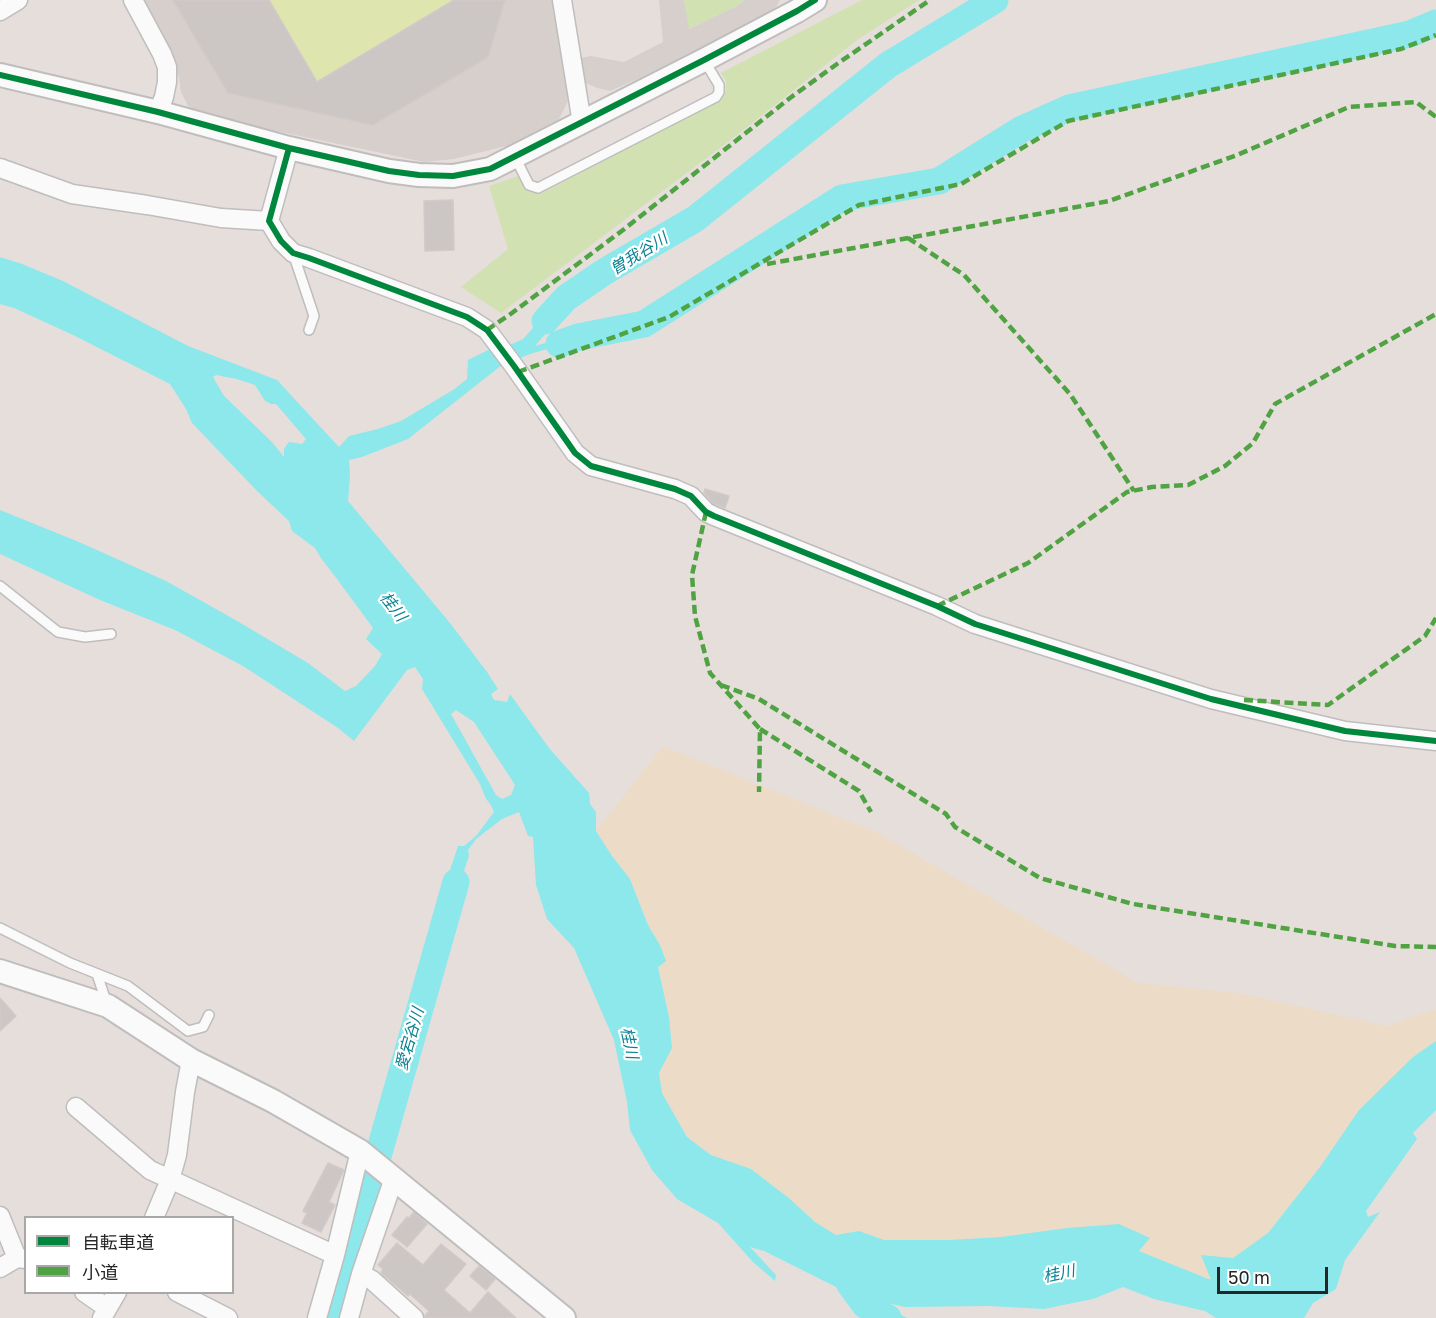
<!DOCTYPE html>
<html>
<head>
<meta charset="utf-8">
<style>
	body { margin:0 }
	#map { position:relative; width:1436px; height:1318px; overflow:hidden; background:#e6dedb; font-family:"Golos Text","Noto Sans JP",sans-serif }
	canvas { display:block }
	.legend { position:absolute; left:24px; top:1216px; width:210px; height:78px; box-sizing:border-box; background:#fff; border:2px solid #a8a8a8; margin:0; padding:8px 10px; list-style:none; font-size:18px; color:#262626 }
	.legend li { display:flex; align-items:center; gap:12px; height:30px }
	.legend b { width:30px; border:2px solid #a8a8a8 }
	.scale { position:absolute; left:1217px; top:1267px; width:111px; height:27px; box-sizing:border-box; border:3px solid #262626; border-top:0; padding-left:8px; font-size:18px; line-height:21px; white-space:nowrap; color:#262626; -webkit-text-stroke:4px #fff; paint-order:stroke }
</style>
</head>
<body>
<div id="map">
<canvas width="1436" height="1318"></canvas>
<ul class="legend">
<li><b style="height:8px;background:#00873e"></b>自転車道</li>
<li><b style="height:8px;background:#50a342"></b>小道</li>
</ul>
<div class="scale">50 m</div>
</div>
<script>
const ctx = document.querySelector('canvas').getContext('2d');
ctx.lineJoin = 'round';
function paint(path, color) {
  ctx.fillStyle = color;
  ctx.fill(path, 'evenodd');
}
function toPath(rows) {
  const path = new Path2D();
  for (const r of rows) {
    path.moveTo(r[0], r[1]);
    for (let i = 2; i < r.length; i += 2) path.lineTo(r[i], r[i + 1]);
  }
  return path;
}
function trace(path, color, width, dash) {
  ctx.strokeStyle = color;
  ctx.lineWidth = width;
  ctx.lineCap = dash ? 'butt' : 'round';
  ctx.setLineDash(dash || []);
  ctx.stroke(path);
}
function drawText(font, color, halo, rows, align = 'center') {
  ctx.font = font + ' "Golos Text","Noto Sans JP",sans-serif';
  ctx.lineWidth = 4.5;
  ctx.setLineDash([]);
  ctx.textBaseline = 'middle';
  ctx.strokeStyle = halo;
  ctx.fillStyle = color;
  for (const [text, x, y, turn = 0] of rows) {
    ctx.save();
    ctx.translate(x, y);
    ctx.rotate((+turn || 0) * Math.PI / 180);
    ctx.textAlign = isNaN(turn) ? turn : align;
    if (halo) ctx.strokeText(text, 0, 0);
    ctx.fillText(text, 0, 0);
    ctx.restore();
  }
}
paint(toPath([
	[684,0,745,0,737,6,688,29],
	[862,0,919,0,857,40,737,135,501,313,461,287,508,249,489,186,519,176,524,188,531,192,542,193,721,100,726,90,726,81,721,73]
]), '#d1e1b2');
paint(toPath([
	[663,746,878,833,1138,983,1239,993,1387,1026,1436,1009,1436,1041,1413,1057,1359,1110,1320,1167,1268,1233,1233,1258,1212,1280,1139,1251,1150,1238,1001,1237,949,1240,884,1240,859,1231,836,1235,815,1222,790,1199,751,1169,711,1155,687,1137,662,1093,659,1073,672,1048,669,1017,658,967,660,945,648,925,630,879,612,856,596,831]
]), '#ecdcc7');
paint(toPath([
	[173,0,505,0,488,57,373,125,228,93]
]), '#dfe5af');
paint(toPath([
	[139,0,173,0,228,93,373,125,488,57,505,0,553,0,565,76,568,101,559,119,510,145,454,159,424,162,205,116,188,106,181,92,179,77],
	[659,0,684,0,689,29,737,6,745,0,780,0,776,7,769,13,642,77,610,91,597,88,586,83,580,58,591,56,624,62,663,42]
]), '#d6cfcb');
paint(toPath([
	[0,257,22,264,63,281,188,346,277,380,339,447,349,436,378,429,401,421,453,390,467,379,468,360,488,350,512,344,523,339,568,289,572,299,561,311,560,317,535,346,576,334,593,331,595,336,533,353,502,365,408,439,362,457,349,460,350,475,348,501,450,623,487,672,498,689,491,694,494,700,507,702,510,694,549,748,589,793,590,804,596,812,596,831,612,856,630,879,648,925,660,945,666,961,658,967,669,1017,672,1048,659,1073,662,1093,687,1137,711,1155,751,1169,790,1199,815,1222,836,1235,859,1231,884,1240,949,1240,1001,1237,1067,1228,1119,1224,1150,1238,1139,1251,1211,1280,1201,1255,1233,1258,1268,1233,1320,1167,1359,1110,1413,1057,1436,1041,1436,1110,1413,1133,1417,1139,1366,1211,1368,1217,1380,1212,1345,1260,1336,1289,1313,1303,1304,1318,1216,1318,1205,1311,1154,1299,1123,1287,1093,1299,1044,1309,989,1306,905,1307,883,1302,883,1305,907,1318,886,1318,842,1290,764,1251,750,1247,776,1275,775,1281,753,1262,718,1223,677,1199,652,1170,630,1130,627,1102,614,1040,574,948,547,919,536,885,533,837,528,836,519,812,502,819,476,839,468,850,469,856,449,915,443,918,444,901,451,889,450,870,458,846,464,846,476,836,494,812,491,805,486,799,480,784,422,689,423,679,415,667,407,670,354,741,338,728,243,666,175,630,100,600,0,554,0,510,79,542,166,581,239,622,308,663,345,691,356,686,375,666,382,654,366,639,373,628,337,579,321,558,315,548,292,531,289,521,258,492,192,423,186,409,170,384,73,335,14,308,0,304],
	[216,375,237,379,255,385,265,401,271,404,276,404,306,439,302,444,289,442,284,449,284,457,272,442,224,396,213,377],
	[456,710,474,722,515,785,511,795,502,799,496,795,451,714]
]), '#8ce8ea');
trace(toPath([
	[865,1305,873,1318]
]), '#8ce8ea', 4.5);
trace(toPath([
	[545,321,566,298,604,272,695,219,888,65,995,0],
	[559,344,578,337,644,324,842,198,939,181,1022,129,1069,108,1410,34,1436,23],
	[849,1283,865,1305,888,1318],
	[332,1318,456,882]
]), '#8ce8ea', 27);
const building = toPath([
	[173,0,269,0,317,82,454,0,505,0,488,57,373,125,228,93,173,0],
	[453,200,454,250,425,251,424,201,453,200],
	[705,489,729,496,725,508,713,503,704,493,705,489],
	[0,998,16,1016,0,1031,0,998],
	[328,1163,344,1170,329,1202,335,1205,321,1232,302,1223,307,1213,303,1211,328,1163],
	[414,1212,427,1224,407,1247,392,1235,407,1217,409,1218,414,1212],
	[397,1243,423,1265,441,1244,466,1264,444,1290,470,1313,488,1292,516,1318,425,1318,425,1316,429,1311,410,1294,408,1296,381,1273,383,1269,378,1265,397,1243],
	[479,1266,495,1279,486,1290,470,1276,479,1266]
]);
paint(building, '#ccc7c5');
trace(building, '#d1cac8', 1.5);
const service = toPath([
	[515,157,529,185,538,188,716,97,719,92,719,85,704,60],
	[293,253,314,316,309,330],
	[0,586,58,632,85,637,111,634],
	[0,928,70,963,128,986,188,1031,203,1027,209,1015],
	[97,974,107,1004]
]);
const minor = toPath([
	[133,0,162,54,167,67,167,82,164,97,158,112],
	[562,0,582,123],
	[0,11,18,0],
	[289,148,269,221,281,241,293,253,309,258,467,317,487,330,514,366,575,453,591,466,675,489,691,496,706,512,714,516,937,606,975,624,1211,699,1345,731,1436,741],
	[0,168,72,194,147,205,221,218,269,221],
	[76,1107,150,1170,335,1255],
	[0,1216,17,1258],
	[154,1218,170,1180,177,1155,185,1092,191,1060],
	[0,1268,17,1258,26,1259],
	[361,1274,372,1280,414,1318],
	[84,1292,107,1308],
	[177,1292,228,1318],
	[102,1318,117,1292],
	[317,1318,335,1255,360,1151],
	[349,1318,361,1274,394,1178]
]);
const tertiary = toPath([
	[0,75,158,112,289,148,389,171,419,175,453,176,490,169,704,60,797,11,815,0],
	[0,971,108,1006,191,1060,273,1101,360,1151,564,1318]
]);
trace(service, '#bfbdbd', 12);
trace(minor, '#bfbdbd', 21);
trace(tertiary, '#bfbdbd', 26);
trace(service, '#fbfafa', 9);
trace(minor, '#fbfafa', 18);
trace(tertiary, '#fbfafa', 22);
trace(toPath([
	[908,238,964,275,1070,394,1134,491],
	[767,264,1109,201,1237,155,1349,107,1416,102,1436,117],
	[487,330,512,313,623,230,790,98,837,64,930,0],
	[518,372,669,317,859,205,961,184,1068,121,1401,49,1436,35],
	[706,512,692,575,695,616,710,673,760,729,759,792],
	[937,606,1028,563,1127,492,1152,487,1188,485,1225,466,1253,443,1275,404,1436,314],
	[721,685,759,699,946,814,955,827,1040,878,1133,904,1395,946,1436,947],
	[1244,700,1328,705,1425,636,1436,618],
	[760,729,859,791,871,812]
]), '#50a342', 4.5, [9, 4.5]);
trace(toPath([
	[0,75,158,112,289,148,389,171,419,175,453,176,490,169,704,60,797,11,815,0],
	[289,148,269,221,281,241,293,253,309,258,467,317,487,330,514,366,575,453,591,466,675,489,691,496,706,512,714,516,937,606,975,624,1211,699,1345,731,1436,741]
]), '#00873e', 6);
drawText('italic 16px', '#098291', '#fff', [
	["曽我谷川",639,254,-32],
	["桂川",393,607,52],
	["愛宕谷川",410,1039,-74],
	["桂川",629,1043,78],
	["桂川",1059,1274,-12]
]);
</script>
</body>
</html>
